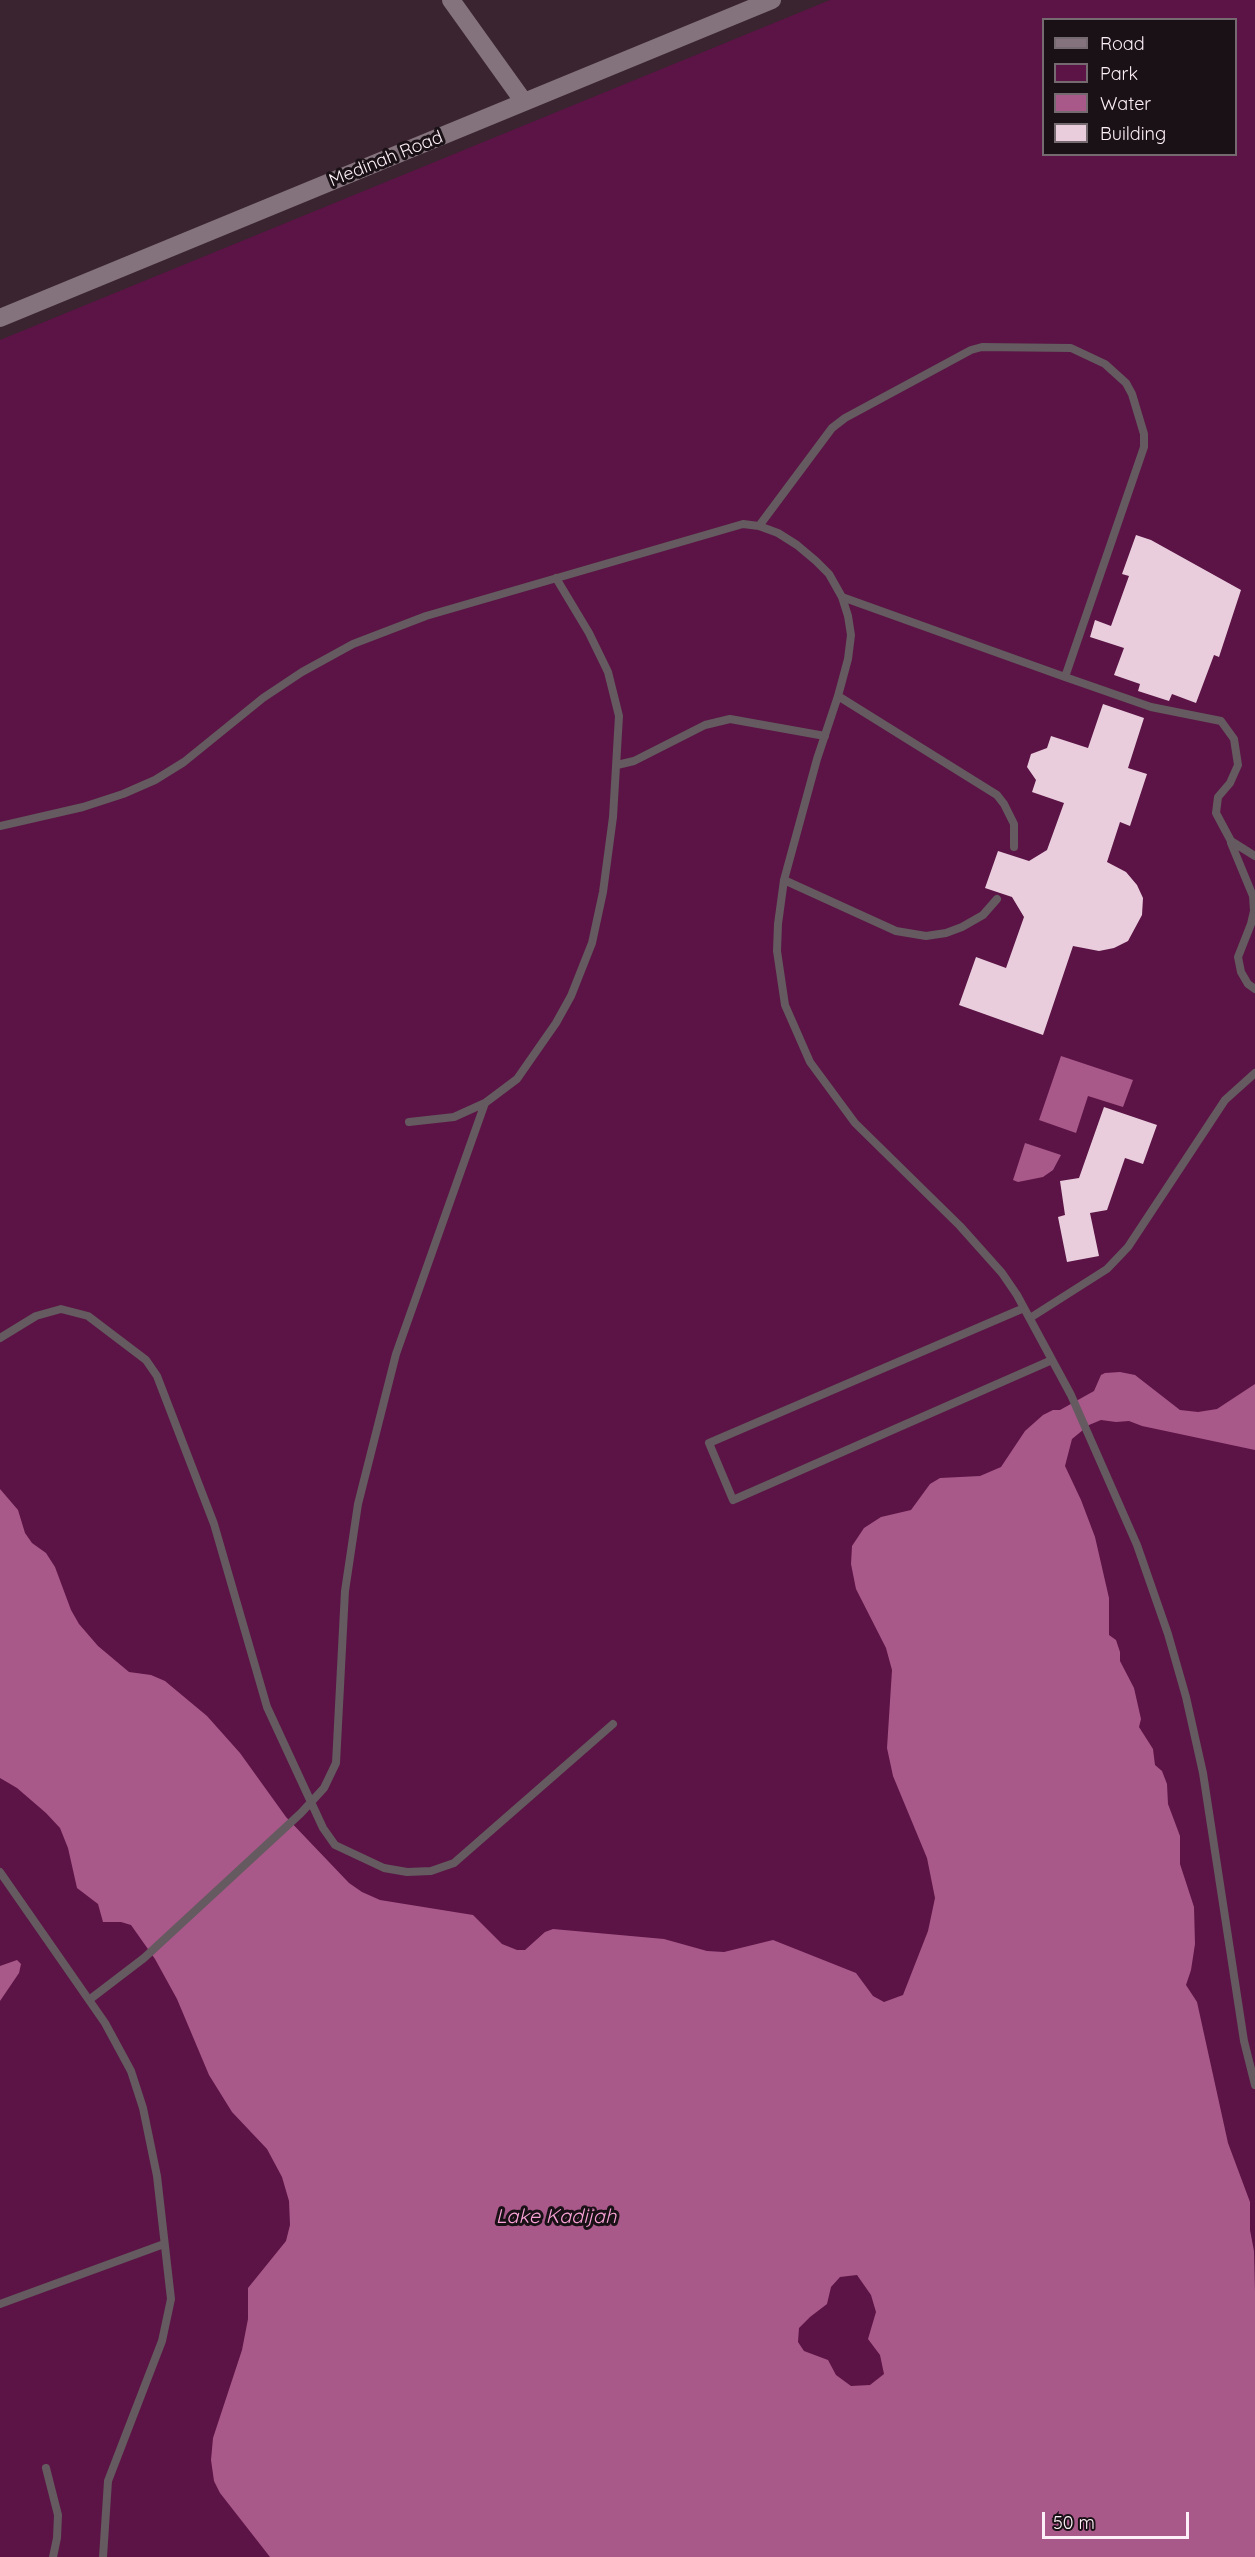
<!DOCTYPE html>
<html>
<head>
<meta charset="utf-8">
<style>
	body { margin:0 }
	#map { position:relative; width:1255px; height:2557px; overflow:hidden; background:#392430; font-family:Quicksand,sans-serif }
	canvas { display:block }
	.legend { position:absolute; left:1042px; top:18px; width:195px; height:138px; box-sizing:border-box; background:#1a1116; border:2px solid #756a70; margin:0; padding:8px 10px; list-style:none; font-size:18px; color:#fdeff7 }
	.legend li { display:flex; align-items:center; gap:12px; height:30px }
	.legend b { width:30px; border:2px solid #756a70 }
	.scale { position:absolute; left:1042px; top:2512px; width:147px; height:27px; box-sizing:border-box; border:3px solid #fdeff7; border-top:0; padding-left:8px; font-size:18px; line-height:21px; white-space:nowrap; color:#fdeff7; -webkit-text-stroke:4px #1a1116; paint-order:stroke }
</style>
</head>
<body>
<div id="map">
<canvas width="1255" height="2557"></canvas>
<ul class="legend">
<li><b style="height:8px;background:#84737c"></b>Road</li>
<li><b style="height:16px;background:#5b1445"></b>Park</li>
<li><b style="height:16px;background:#a9588a"></b>Water</li>
<li><b style="height:16px;background:#e9cddd"></b>Building</li>
</ul>
<div class="scale">50 m</div>
</div>
<script>
const ctx = document.querySelector('canvas').getContext('2d');
ctx.lineJoin = 'round';
function paint(path, color) {
  ctx.fillStyle = color;
  ctx.fill(path, 'evenodd');
}
function toPath(rows) {
  const path = new Path2D();
  for (const r of rows) {
    path.moveTo(r[0], r[1]);
    for (let i = 2; i < r.length; i += 2) path.lineTo(r[i], r[i + 1]);
  }
  return path;
}
function trace(path, color, width, dash) {
  ctx.strokeStyle = color;
  ctx.lineWidth = width;
  ctx.lineCap = dash ? 'butt' : 'round';
  ctx.setLineDash(dash || []);
  ctx.stroke(path);
}
function drawText(font, color, halo, rows, align = 'center') {
  ctx.font = font + ' Quicksand,sans-serif';
  ctx.lineWidth = 6;
  ctx.setLineDash([]);
  ctx.textBaseline = 'middle';
  ctx.strokeStyle = halo;
  ctx.fillStyle = color;
  for (const [text, x, y, turn = 0] of rows) {
    ctx.save();
    ctx.translate(x, y);
    ctx.rotate((+turn || 0) * Math.PI / 180);
    ctx.textAlign = isNaN(turn) ? turn : align;
    if (halo) ctx.strokeText(text, 0, 0);
    ctx.fillText(text, 0, 0);
    ctx.restore();
  }
}
paint(toPath([
	[830,0,1255,0,1255,2557,0,2557,0,340],
	[1044,20,1236,20,1236,154,1044,154]
]), '#5b1445');
paint(toPath([
	[1061,1056,1133,1080,1123,1107,1088,1096,1076,1133,1039,1120],
	[1025,1143,1061,1155,1053,1170,1043,1177,1018,1182,1013,1180],
	[1120,1372,1135,1375,1180,1410,1198,1412,1217,1409,1255,1384,1255,1450,1142,1426,1129,1421,1116,1422,1101,1420,1089,1425,1072,1439,1065,1466,1081,1500,1095,1537,1109,1598,1109,1635,1116,1640,1120,1652,1120,1661,1134,1688,1141,1719,1139,1727,1153,1749,1155,1765,1162,1771,1167,1784,1168,1804,1180,1836,1180,1864,1194,1907,1195,1944,1191,1970,1186,1985,1197,2002,1228,2143,1250,2202,1250,2230,1254,2251,1255,2291,1255,2557,270,2557,220,2493,214,2481,211,2460,213,2438,242,2350,248,2319,248,2288,286,2241,290,2225,289,2201,282,2177,267,2149,232,2112,209,2075,177,1999,155,1959,131,1925,121,1922,103,1922,98,1904,77,1888,68,1848,60,1828,46,1813,17,1788,0,1778,0,1489,18,1510,25,1533,32,1543,46,1553,55,1567,71,1610,79,1624,98,1646,129,1672,151,1675,165,1681,207,1716,240,1753,286,1817,349,1883,362,1892,380,1900,473,1915,502,1944,517,1950,525,1950,545,1932,553,1929,664,1939,707,1951,724,1952,773,1940,856,1973,873,1996,884,2002,903,1995,928,1931,935,1898,927,1858,893,1776,887,1748,892,1670,886,1648,856,1589,851,1564,852,1546,864,1528,881,1517,911,1510,930,1484,940,1478,980,1476,1001,1467,1025,1431,1043,1415,1053,1410,1060,1410,1094,1391,1101,1375,1105,1373],
	[857,2275,871,2295,876,2312,868,2339,880,2355,884,2374,870,2385,851,2386,836,2375,828,2360,804,2351,798,2342,799,2328,810,2317,827,2304,831,2287,840,2277],
	[17,1960,21,1964,19,1973,0,2001,0,1966]
]), '#a9588a');
paint(toPath([
	[1136,535,1151,540,1241,590,1219,657,1214,655,1196,703,1172,694,1169,701,1138,691,1140,684,1114,675,1124,648,1090,637,1095,620,1111,626,1129,576,1122,574],
	[1103,704,1144,718,1128,768,1147,774,1130,826,1120,822,1107,862,1126,872,1137,885,1143,898,1142,915,1128,941,1114,948,1099,951,1073,946,1043,1035,959,1005,976,957,1006,968,1024,917,1012,897,985,888,998,851,1029,861,1047,850,1064,803,1032,792,1036,780,1027,767,1031,754,1047,748,1051,736,1088,748],
	[1104,1107,1157,1125,1143,1164,1125,1158,1107,1210,1090,1213,1099,1256,1067,1262,1058,1217,1065,1215,1060,1181,1079,1178]
]), '#e9cddd');
trace(toPath([
	[759,526,832,428,845,418,971,350,982,347,1071,348,1105,364,1126,383,1132,394,1144,434,1144,447,1065,677,842,597],
	[1065,677,1151,707,1221,721,1234,739,1238,765,1230,783,1218,797,1216,813,1231,841,1255,856],
	[838,696,997,795,1004,804,1014,824,1014,847],
	[617,765,634,761,705,725,730,719,825,736],
	[0,826,83,807,123,794,155,780,184,762,263,698,302,672,353,644,426,616,743,524,759,526,778,533,797,545,816,561,829,574,842,597,848,616,851,635,848,659,838,696,817,759,784,880,778,924,777,951,785,1005,810,1062,855,1123,960,1226,1002,1273,1017,1295,1071,1395,1137,1545,1168,1634,1186,1697,1203,1773,1244,2041,1255,2085],
	[1231,843,1253,896,1254,911,1251,924,1238,957,1241,972,1248,984,1255,989],
	[784,880,896,931,926,936,946,933,962,927,983,915,997,899],
	[409,1122,454,1117,485,1103,517,1079,556,1023,571,996,592,943,603,892,613,817,619,716,608,672,589,633,556,578],
	[1024,1308,709,1443,733,1500,1052,1360],
	[1030,1318,1107,1269,1128,1247,1225,1100,1255,1073],
	[0,1338,36,1316,61,1309,88,1316,146,1360,157,1376,214,1524,267,1707,323,1828,335,1845,384,1868,407,1872,431,1871,454,1863,613,1724],
	[0,1872,105,2023,131,2071,143,2108,157,2176,171,2299,162,2341,108,2481,103,2557],
	[89,2000,144,1958,301,1813,324,1788,336,1763,345,1591,358,1504,396,1354,485,1103],
	[0,2304,164,2244],
	[46,2468,58,2515,57,2538,53,2557]
]), '#645a5f', 8);
trace(toPath([
	[451,0,524,102],
	[0,318,772,0]
]), '#84737c', 18);
drawText('18px', '#fdeff7', '#1a1116', [
	["Medinah Road",386,159,-22]
]);
drawText('italic 20px', '#faa2d7', '#1a1116', [
	["Lake Kadijah",556,2217]
]);
</script>
</body>
</html>
